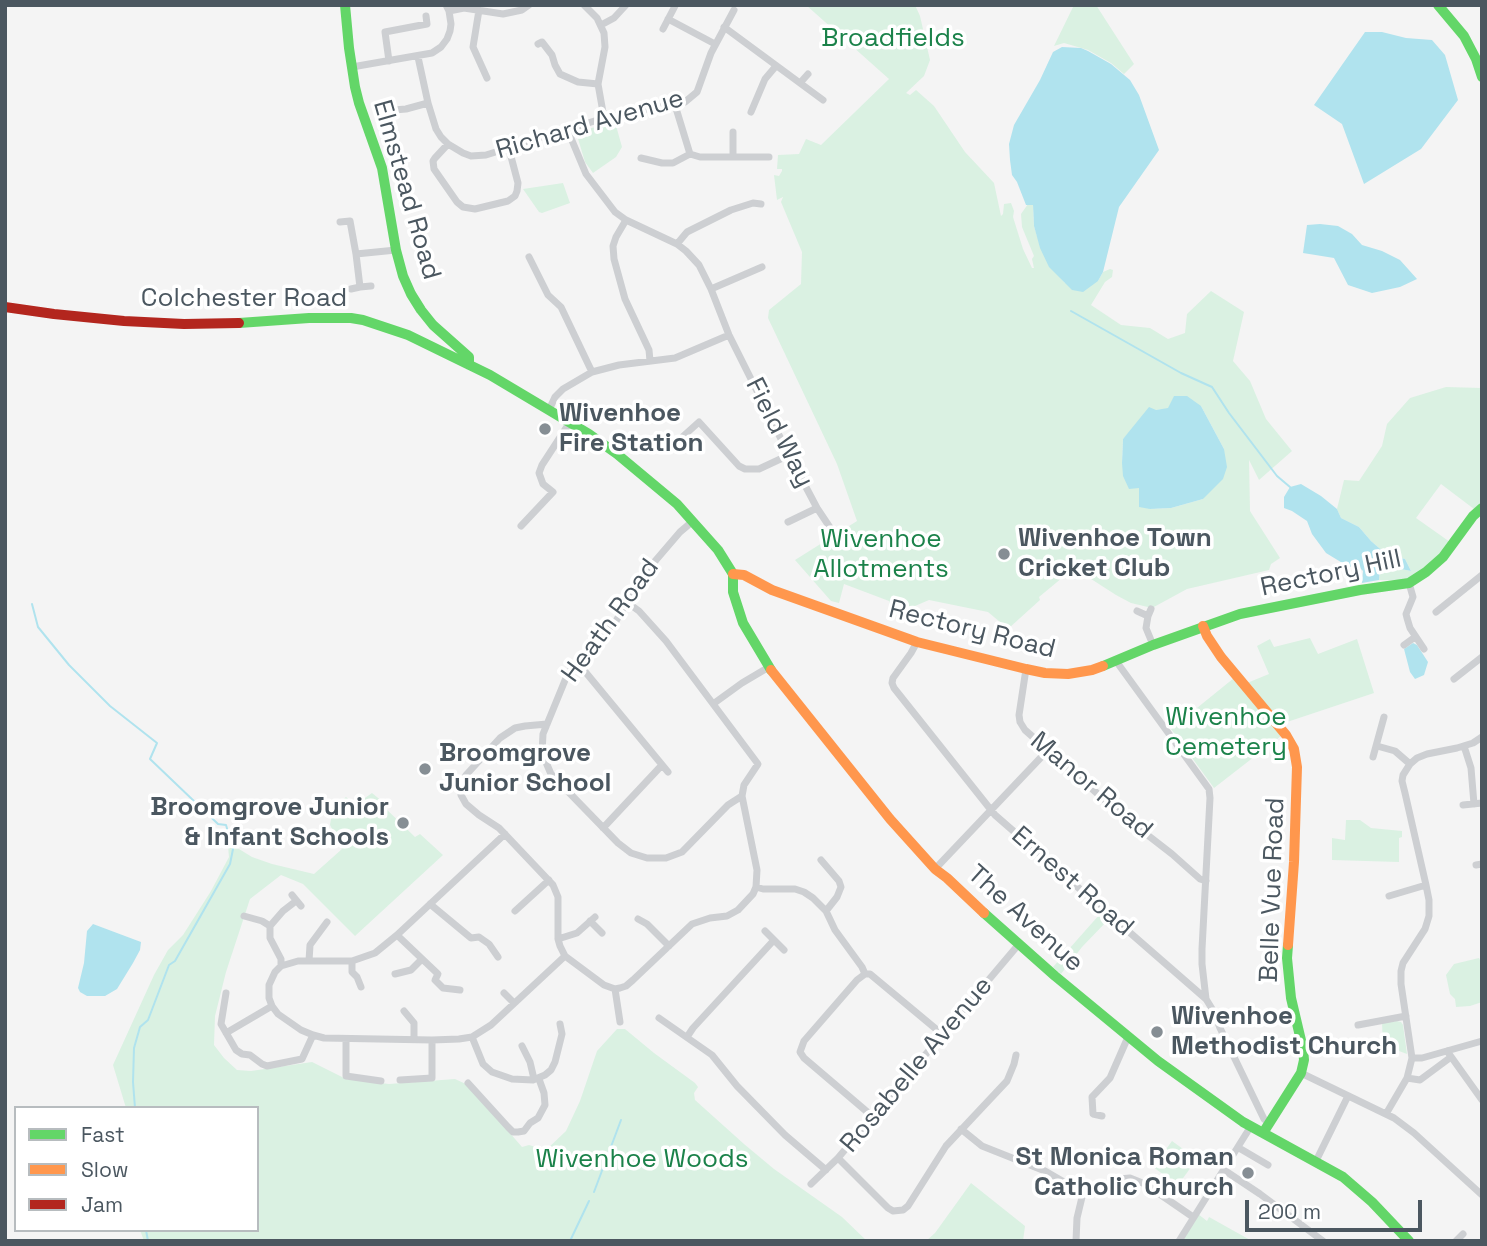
<!DOCTYPE html>
<html>
<head>
<meta charset="utf-8">
<style>
	body { margin:0 }
	#map { position:relative; width:1487px; height:1246px; overflow:hidden; background:#f4f4f4; font-family:"Space Grotesk",sans-serif }
	canvas { display:block }
	.frame { position:absolute; inset:0; border:7px solid #4b5760; pointer-events:none }
	.legend { position:absolute; left:14px; top:1106px; width:245px; height:126px; box-sizing:border-box; background:#fff; border:2px solid #b7bcbf; margin:0; padding:9px 12px; list-style:none; font-size:21px; color:#4b5760 }
	.legend li { display:flex; align-items:center; gap:14px; height:35px }
	.legend b { width:35px; border:2px solid #b7bcbf }
	.scale { position:absolute; left:1245px; top:1200px; width:177px; height:32px; box-sizing:border-box; border:4px solid #4b5760; border-top:0; padding-left:9px; font-size:21px; line-height:24px; white-space:nowrap; color:#4b5760; -webkit-text-stroke:5px #fff; paint-order:stroke }
</style>
</head>
<body>
<div id="map">
<canvas width="1487" height="1246"></canvas>
<div class="frame"></div>
<ul class="legend">
<li><b style="height:9px;background:#63d668"></b>Fast</li>
<li><b style="height:9px;background:#ff974d"></b>Slow</li>
<li><b style="height:9px;background:#b3261e"></b>Jam</li>
</ul>
<div class="scale">200 m</div>
</div>
<script>
const ctx = document.querySelector('canvas').getContext('2d');
ctx.lineJoin = 'round';
function paint(path, color) {
  ctx.fillStyle = color;
  ctx.fill(path, 'evenodd');
}
function toPath(rows) {
  const path = new Path2D();
  for (const r of rows) {
    path.moveTo(r[0], r[1]);
    for (let i = 2; i < r.length; i += 2) path.lineTo(r[i], r[i + 1]);
  }
  return path;
}
function trace(path, color, width, dash) {
  ctx.strokeStyle = color;
  ctx.lineWidth = width;
  ctx.lineCap = dash ? 'butt' : 'round';
  ctx.setLineDash(dash || []);
  ctx.stroke(path);
}
function drawText(font, color, halo, rows, align = 'center') {
  ctx.font = font + ' "Space Grotesk",sans-serif';
  ctx.lineWidth = 7;
  ctx.setLineDash([]);
  ctx.textBaseline = 'middle';
  ctx.strokeStyle = halo;
  ctx.fillStyle = color;
  for (const [text, x, y, turn = 0] of rows) {
    ctx.save();
    ctx.translate(x, y);
    ctx.rotate((+turn || 0) * Math.PI / 180);
    ctx.textAlign = isNaN(turn) ? turn : align;
    if (halo) ctx.strokeText(text, 0, 0);
    ctx.fillText(text, 0, 0);
    ctx.restore();
  }
}
paint(toPath([
	[806,5,915,5,920,16,930,60,924,76,906,93,910,95,916,90,934,106,965,152,994,183,1001,216,1003,214,1004,204,1011,203,1014,211,1013,217,1023,249,1032,268,1034,268,1032,259,1034,256,1022,227,1021,214,1028,204,1033,205,1034,226,1037,236,1058,275,1065,283,1098,281,1103,272,1110,269,1113,270,1112,277,1105,282,1091,305,1121,325,1150,328,1168,339,1185,333,1187,314,1211,291,1244,312,1233,361,1250,381,1266,419,1292,451,1259,480,1249,460,1250,511,1280,558,1271,564,1269,570,1187,589,1152,608,1131,603,1116,595,1074,568,1039,597,1040,600,1009,628,1006,627,988,612,929,600,908,609,889,605,889,601,844,584,839,603,831,601,795,560,857,521,837,464,768,318,769,310,801,284,802,252,781,202,783,197,777,200,774,175,779,176,782,171,782,169,777,169,778,155,799,154,806,139,821,145,889,79],
	[1201,406,1224,449,1203,499,1171,508,1150,509,1139,499,1139,487,1122,463,1123,439,1156,410],
	[1074,5,1096,5,1134,64,1124,74,1111,63,1088,50,1064,43,1054,46],
	[615,122,622,147,616,157,593,173,585,162,576,132],
	[563,183,570,203,542,213,539,212,523,189],
	[1446,387,1482,388,1482,501,1474,509,1441,484,1416,518,1450,542,1437,558,1407,580,1379,580,1380,569,1391,567,1411,571,1405,559,1386,554,1371,541,1359,527,1341,518,1337,509,1344,480,1359,481,1382,446,1387,424,1410,398],
	[1310,638,1318,654,1357,639,1374,693,1281,724,1247,683,1269,674,1257,646,1270,639,1274,647],
	[1234,678,1281,736,1214,788,1171,729],
	[372,793,383,802,381,804,415,837,420,834,443,855,355,936,303,884,281,875,250,899,226,972,215,1016,214,1045,224,1058,237,1070,251,1071,312,1062,346,1079,389,1084,455,1079,468,1085,522,1147,529,1145,546,1150,566,1131,580,1101,597,1051,617,1029,625,1029,654,1053,695,1083,698,1087,694,1093,695,1100,744,1144,774,1169,842,1217,867,1241,144,1241,140,1230,257,1230,257,1108,126,1108,113,1065,154,975,168,950,183,935,211,891,229,857,228,846,239,849,252,857,272,864,314,874,342,849,330,825,333,807,346,797,355,805],
	[1346,820,1360,820,1371,828,1402,831,1402,837,1399,838,1399,862,1332,860,1332,838,1345,840],
	[1100,914,1108,920,1082,947,1061,974,1053,967],
	[1479,958,1482,964,1482,1002,1470,1006,1456,1007,1455,999,1450,994,1446,975,1454,964],
	[1397,1021,1401,1022,1403,1025,1407,1054,1383,1045,1382,1023],
	[1172,1141,1197,1159,1178,1185,1153,1167],
	[971,1183,1025,1226,1023,1241,926,1241,935,1233],
	[1198,1214,1207,1221,1209,1217,1252,1241,1182,1241]
]), '#daf1e2');
paint(toPath([
	[1365,32,1382,32,1406,38,1432,40,1445,55,1458,100,1421,149,1364,184,1342,124,1314,105],
	[1062,47,1081,48,1088,51,1111,64,1130,80,1139,95,1159,150,1119,207,1103,272,1098,281,1083,292,1072,290,1049,267,1040,248,1034,226,1033,205,1026,205,1017,182,1012,175,1010,160,1009,144,1014,125,1040,80,1053,52],
	[1320,224,1338,226,1352,234,1362,245,1382,251,1400,260,1417,279,1400,287,1372,293,1348,285,1334,258,1303,253,1307,225],
	[1174,396,1187,396,1201,406,1224,449,1227,467,1223,479,1203,499,1171,508,1150,509,1139,507,1139,488,1129,489,1123,476,1122,463,1123,439,1149,407,1156,410,1168,408],
	[1301,484,1321,496,1337,509,1341,518,1359,527,1371,541,1386,554,1405,559,1411,571,1391,567,1380,569,1379,580,1362,583,1363,571,1358,566,1349,567,1326,553,1312,534,1307,521,1292,511,1284,508,1284,497,1290,487],
	[1413,643,1417,645,1428,662,1424,675,1415,679,1410,672,1404,649],
	[93,924,141,942,140,950,133,963,117,989,105,996,87,996,80,992,78,988,84,963,87,931]
]), '#b0e3ee');
trace(toPath([
	[1071,311,1181,373,1212,387,1229,413,1277,476,1290,487],
	[32,604,38,627,69,665,110,706,157,743,150,759,218,824,226,825,233,849,230,864,175,961,169,965,148,1020,140,1027,134,1048,133,1082,135,1108],
	[594,1192,621,1120],
	[146,1230,148,1241],
	[570,1241,589,1201]
]), '#b0e3ee', 2);
trace(toPath([
	[584,5,597,18,604,33,605,47,598,84,604,118],
	[479,10,473,47,487,78],
	[449,11,464,8,503,14,522,10,529,5],
	[668,19,715,44],
	[601,25,614,18,626,5],
	[724,27,823,100],
	[663,29,675,6],
	[538,44,542,42,552,55,555,65,560,74,578,82,598,84],
	[418,57,428,103,436,129,441,137,448,144,463,153,471,156,486,155,604,118,685,102,697,92,711,53,734,10],
	[389,61,385,32,427,24,426,16],
	[352,67,432,53,441,47,447,39,450,31,451,24,449,11,446,5],
	[800,83,808,74],
	[392,104,394,110,406,109,428,103],
	[675,105,690,154,700,157,769,157],
	[751,112,765,79,776,66],
	[568,131,586,174,615,212,626,220,677,244,686,251,699,265,711,289,729,335,789,455,817,508,831,529],
	[733,132,733,157],
	[448,144,435,158,433,161,434,169,457,202,463,207,475,209,508,201,515,196,517,191,518,183,509,149],
	[641,158,662,163,673,163,690,154],
	[626,220,616,237,613,246,614,259,625,299,649,350,650,361],
	[340,222,350,221,356,254,360,287,351,289],
	[677,244,687,232,731,210,753,203,761,204],
	[356,254,396,250],
	[529,257,548,295,561,307,592,372],
	[360,287,371,286],
	[711,289,762,267],
	[549,410,555,397,563,389,592,372,619,365,675,358,729,335],
	[667,446,679,440,699,422,739,466,745,469,759,469,789,455],
	[693,521,680,532,656,560,638,583,616,621,568,673,543,734,542,753,551,774,618,843,631,853,647,858,666,858,682,852,728,805,742,796],
	[788,522,817,508],
	[521,526,553,492,543,484,539,473,542,465,570,422],
	[1409,583,1413,597,1406,614,1407,618,1410,628,1424,649],
	[1151,609,1148,616,1146,628,1153,645],
	[1137,611,1148,616],
	[1436,612,1482,575],
	[917,642,911,653,893,678,892,683,894,688,995,815,1206,999,1214,1012,1220,1028,1264,1119,1270,1123],
	[1404,645,1415,637],
	[1116,661,1209,789,1210,798,1202,949,1202,964,1206,999],
	[578,663,668,772],
	[1026,669,1019,715,1020,722,1025,730,1123,816,1172,854,1200,879,1206,881],
	[1454,679,1482,657],
	[713,704,742,683,769,667],
	[547,724,525,726,515,728,500,738,466,775,462,784,461,795,466,804,479,815,499,828,553,885,558,897,558,939,560,946,565,956,604,985,615,989,620,988,626,986,633,980,692,924,710,918,727,916,738,910,753,894,756,887,757,870,742,796,744,785,758,764,666,641,639,611,628,603],
	[1377,746,1395,751,1410,764],
	[1464,746,1471,768,1474,804],
	[1373,757,1384,717],
	[1463,805,1482,803],
	[603,828,662,765],
	[505,834,397,935,375,953,352,961,298,961,281,966,275,972,269,985,269,998,272,1006,278,1014,301,1030,313,1035,324,1038,432,1040,459,1039,472,1037,491,1025,565,956],
	[821,860,839,881,841,887,837,897,826,911],
	[1476,865,1482,864],
	[935,869,1048,750],
	[756,887,763,889,795,889,804,892,813,898,826,911,835,930,862,967,865,974],
	[292,895,301,906],
	[1389,896,1426,885],
	[430,904,471,938,479,937,489,944,498,957],
	[515,911,549,880],
	[244,916,262,921,270,926],
	[638,919,647,924,669,946],
	[590,921,602,933],
	[765,931,784,950],
	[397,935,438,974,435,980,443,988,460,990],
	[558,939,577,933,595,917],
	[309,961,310,945,327,922],
	[352,961,352,972,357,977,361,987],
	[281,966,281,959,270,938,270,926,283,911,296,901],
	[395,974,411,970,422,959],
	[615,989,620,1022],
	[226,993,221,1024,236,1050,242,1054,250,1055,262,1064,267,1066,302,1059,313,1035],
	[504,993,514,1003],
	[404,1011,414,1023,414,1039],
	[659,1018,712,1055,737,1086,785,1135,826,1170],
	[1358,1025,1406,1016],
	[226,1033,272,1006],
	[472,1037,483,1064,492,1072,512,1079,533,1080,545,1075,551,1070,555,1062,562,1034,560,1024],
	[687,1037,693,1028,774,940],
	[346,1039,346,1076,381,1081],
	[522,1046,530,1062,534,1079],
	[1447,1051,1482,1100],
	[1412,1058,1422,1058,1482,1041],
	[1301,1073,1394,1118,1414,1133,1482,1195],
	[1407,1078,1420,1080,1451,1057],
	[400,1080,432,1078,432,1040],
	[468,1083,508,1127,513,1132,518,1132,524,1131,530,1123,538,1118,545,1105,544,1093,539,1079],
	[1386,1114,1407,1078,1412,1058,1401,984,1401,971,1403,963,1425,929,1429,916,1429,900,1426,885,1405,793,1402,781,1403,775,1410,764,1417,758,1427,754,1457,748,1473,743,1482,737],
	[872,1116,804,1058,800,1052,804,1041,857,980,865,974,870,974,942,1034],
	[1102,1116,1093,1114,1092,1097,1110,1078,1128,1037],
	[961,1129,982,1146,1045,1171,1083,1193,1119,1179,1130,1178,1145,1184,1193,1217],
	[1239,1148,1268,1165],
	[838,1158,888,1208,893,1211,903,1210,908,1206,946,1146,1007,1081,1014,1064,1016,1055],
	[1316,1161,1348,1096],
	[1224,1170,1260,1194,1323,1241],
	[811,1184,838,1158,1019,944],
	[1076,1241,1077,1218,1083,1193],
	[1179,1241,1251,1126],
	[1456,1241,1463,1234]
]), '#cdcfd2', 7);
trace(toPath([
	[345,5,349,48,355,87,359,103,382,168,396,250,403,276,411,294,421,310,433,325,469,357,469,365],
	[1438,5,1464,36,1476,59,1482,77],
	[239,323,309,318,351,318,363,320,408,335,490,375,589,434,617,454,677,504,718,550,733,574,733,592,743,623,771,670],
	[1103,666,1153,645,1240,614,1360,590,1409,583,1426,572,1443,557,1473,516,1482,508],
	[984,913,1055,976,1158,1061,1243,1122,1343,1177,1372,1202,1409,1241],
	[1263,1133,1301,1073,1304,1060,1303,1049,1291,998,1287,958,1288,945]
]), '#63d668', 10);
trace(toPath([
	[733,574,744,575,772,590,917,642,1026,669,1045,673,1068,674,1092,670,1103,666],
	[1203,626,1207,636,1221,657,1286,735,1294,749,1297,767,1294,862,1288,945],
	[771,670,890,819,935,869,947,878,984,913]
]), '#ff974d', 10);
trace(toPath([
	[5,307,54,314,124,321,184,324,239,323]
]), '#b3261e', 10);
for (const [x, y, r, color] of [
	[545,429,7,"#868e94"],
	[1004,554,7,"#868e94"],
	[425,769,7,"#868e94"],
	[403,823,7,"#868e94"],
	[1157,1032,7,"#868e94"],
	[1248,1173,7,"#868e94"]
]) {
  const dot = new Path2D();
  dot.arc(x, y, r, 0, 2 * Math.PI);
  ctx.fillStyle = color;
  ctx.fill(dot);
  trace(dot, '#fff', 2.5);
}
drawText('26px', '#1b824a', '#fff', [
	["Broadfields",893,39],
	["Wivenhoe",881,540],
	["Allotments",881,570],
	["Wivenhoe",1226,718],
	["Cemetery",1226,748],
	["Wivenhoe Woods",642,1160]
]);
drawText('26px', '#4b5760', '#fff', [
	["Richard Avenue",590,125,-16],
	["Elmstead Road",406,190,74],
	["Colchester Road",244,299],
	["Field Way",779,433,63],
	["Rectory Hill",1331,574,-12],
	["Heath Road",611,621,-54],
	["Rectory Road",972,630,14],
	["Manor Road",1091,786,40],
	["Ernest Road",1072,882,41],
	["Belle Vue Road",1273,890,-88],
	["The Avenue",1025,919,42],
	["Rosabelle Avenue",917,1065,-50]
]);
drawText('bold 26px', '#4b5760', '#fff', [
	["Wivenhoe",559,414],
	["Fire Station",559,444],
	["Wivenhoe Town",1018,539],
	["Cricket Club",1018,569],
	["Broomgrove",439,754],
	["Junior School",439,784],
	["Broomgrove Junior",389,808,"right"],
	["& Infant Schools",389,838,"right"],
	["Wivenhoe",1171,1017],
	["Methodist Church",1171,1047],
	["St Monica Roman",1234,1158,"right"],
	["Catholic Church",1234,1188,"right"]
], 'left');
</script>
</body>
</html>
